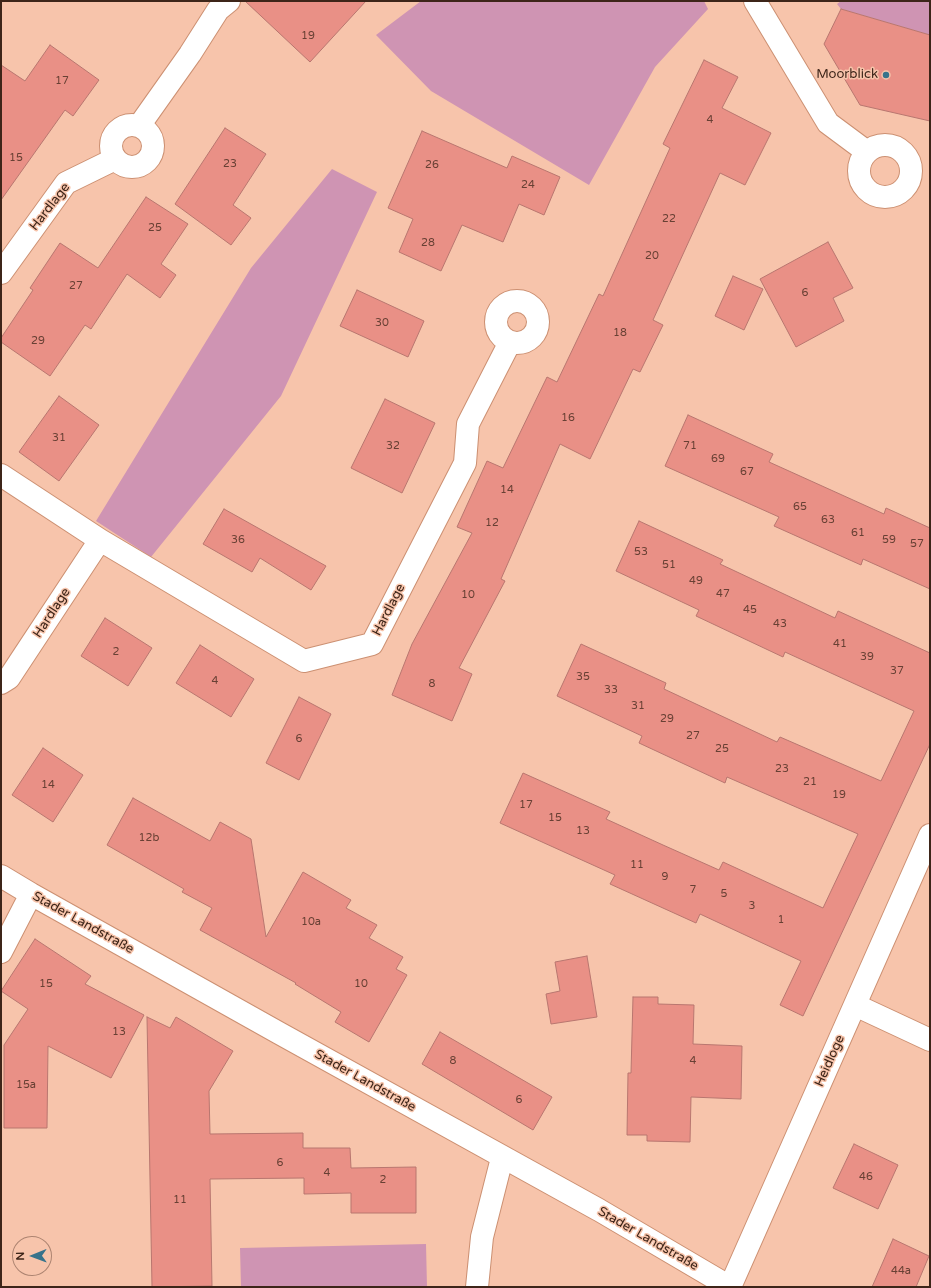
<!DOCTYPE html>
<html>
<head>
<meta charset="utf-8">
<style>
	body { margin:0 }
	#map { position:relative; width:931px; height:1288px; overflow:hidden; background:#f7c4ab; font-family:"Varela Round",sans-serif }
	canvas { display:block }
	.frame { position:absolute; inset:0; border:2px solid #3d2519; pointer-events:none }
	.north { position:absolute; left:12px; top:1236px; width:40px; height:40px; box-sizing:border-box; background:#f7c4ab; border:1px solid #ad8471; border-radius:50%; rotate:269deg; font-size:11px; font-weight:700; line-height:16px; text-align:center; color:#3d2519 }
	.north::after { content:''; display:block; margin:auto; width:14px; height:18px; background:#38738b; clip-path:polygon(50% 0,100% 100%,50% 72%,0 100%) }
</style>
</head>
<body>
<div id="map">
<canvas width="931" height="1288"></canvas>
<div class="frame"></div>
<div class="north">N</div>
</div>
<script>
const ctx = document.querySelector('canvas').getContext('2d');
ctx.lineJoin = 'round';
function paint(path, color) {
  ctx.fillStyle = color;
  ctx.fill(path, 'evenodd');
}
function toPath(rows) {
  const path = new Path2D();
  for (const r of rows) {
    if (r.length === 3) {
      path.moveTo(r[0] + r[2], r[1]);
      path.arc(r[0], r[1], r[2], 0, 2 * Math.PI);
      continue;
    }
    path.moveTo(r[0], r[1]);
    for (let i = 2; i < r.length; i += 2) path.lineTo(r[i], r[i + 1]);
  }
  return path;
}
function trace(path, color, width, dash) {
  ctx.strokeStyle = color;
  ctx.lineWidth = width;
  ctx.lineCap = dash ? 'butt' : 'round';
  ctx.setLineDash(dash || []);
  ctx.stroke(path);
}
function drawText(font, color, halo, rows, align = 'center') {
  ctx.font = font + ' "Varela Round",sans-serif';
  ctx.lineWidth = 3;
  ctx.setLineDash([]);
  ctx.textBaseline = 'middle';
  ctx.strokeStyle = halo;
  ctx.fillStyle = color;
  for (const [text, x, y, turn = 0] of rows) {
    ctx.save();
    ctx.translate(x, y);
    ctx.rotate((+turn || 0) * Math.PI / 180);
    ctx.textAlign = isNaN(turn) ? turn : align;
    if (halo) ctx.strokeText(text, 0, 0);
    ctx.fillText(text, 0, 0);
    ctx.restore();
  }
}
paint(toPath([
	[421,1,704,1,708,9,655,67,589,185,431,91,376,35],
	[841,1,930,1,930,35,841,9,837,4],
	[332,169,377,192,281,396,151,557,96,521,251,268],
	[426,1244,427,1287,241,1287,240,1248]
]), '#cf94b3');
const building = toPath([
	[245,1,366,1,310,62,245,1],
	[841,9,930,35,930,121,860,105,824,44,841,9],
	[50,45,99,80,73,116,65,110,1,200,1,65,25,81,50,45],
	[704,60,738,77,722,108,771,133,745,185,720,173,653,320,663,325,640,372,633,369,590,459,560,444,501,579,505,581,459,668,472,674,452,721,392,695,412,644,472,533,457,527,487,461,503,468,547,377,557,382,599,294,603,296,670,148,663,144,704,60],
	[225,128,266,154,233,205,251,218,231,245,175,204,225,128],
	[422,131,507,168,512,156,560,177,544,215,519,204,503,242,462,225,441,271,399,252,413,219,388,208,422,131],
	[146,197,188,224,161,264,176,275,160,298,127,274,91,329,85,325,50,376,1,342,1,338,33,290,30,288,60,243,98,268,146,197],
	[828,242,853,288,833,298,844,321,796,347,760,279,828,242],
	[733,276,763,289,744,330,715,316,733,276],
	[357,290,424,321,408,357,340,326,357,290],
	[59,396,99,425,59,481,19,452,59,396],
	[385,399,435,423,402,493,351,468,385,399],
	[688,415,773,454,769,462,884,514,886,508,930,528,930,589,863,559,861,565,774,526,779,517,665,466,688,415],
	[224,509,326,566,311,590,260,558,252,572,203,544,224,509],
	[639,521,723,560,720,564,835,618,838,611,930,653,930,744,803,1016,780,1005,801,961,700,914,696,923,610,884,615,875,500,823,523,773,610,812,606,819,663,845,719,870,723,862,823,908,858,834,727,777,725,783,639,743,642,736,557,696,581,644,666,683,664,689,777,742,780,737,881,781,914,711,785,652,783,657,696,616,699,610,616,571,639,521],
	[105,618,152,648,128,686,81,656,105,618],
	[200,645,254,679,231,717,176,683,200,645],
	[299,697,331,714,299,780,266,763,299,697],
	[43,748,83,775,53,822,12,795,43,748],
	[133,798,210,841,220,822,251,839,266,937,303,872,351,900,346,908,377,925,369,938,403,957,396,969,407,975,369,1042,335,1022,341,1012,295,984,296,983,200,930,212,908,182,892,184,889,107,845,133,798],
	[35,939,91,976,85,984,144,1015,111,1078,48,1046,47,1128,4,1128,4,1045,28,1009,1,991,35,939],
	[587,956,597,1017,551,1024,546,994,560,991,555,962,587,956],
	[633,997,658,997,658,1004,694,1005,693,1044,742,1046,741,1099,691,1097,690,1142,647,1141,647,1135,627,1135,628,1073,631,1073,633,997],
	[147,1017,170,1028,176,1017,233,1051,209,1091,210,1134,303,1133,303,1148,350,1148,351,1168,416,1167,416,1213,351,1213,351,1193,304,1194,304,1178,210,1179,212,1286,152,1287,147,1017],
	[440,1032,552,1097,533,1130,422,1064,440,1032],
	[854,1144,898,1165,878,1209,833,1188,854,1144],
	[893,1239,929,1256,916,1287,872,1287,893,1239]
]);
paint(building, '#e99086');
trace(building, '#b8766f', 1);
const minor = toPath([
	[755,1,828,123,867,152],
	[132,146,21],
	[139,126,190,54,218,10,229,1],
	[885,171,26],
	[1,273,66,183,115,159],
	[517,322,21],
	[1,475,100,540,9,678,1,683],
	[100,540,304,661,372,644,465,463,468,424,510,342],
	[1,876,31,894,279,1033,599,1210,730,1287],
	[1,952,31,894],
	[855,1005,930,1040],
	[477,1287,482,1237,502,1158],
	[730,1287,930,835]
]);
trace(minor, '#cc9072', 24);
trace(minor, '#fff', 22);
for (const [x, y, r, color] of [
	[886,75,4,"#38738b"]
]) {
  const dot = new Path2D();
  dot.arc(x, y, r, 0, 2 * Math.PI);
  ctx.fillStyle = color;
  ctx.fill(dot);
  trace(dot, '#f7c4ab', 1.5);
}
drawText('11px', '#684034', null, [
	["19",308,36],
	["17",62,81],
	["4",710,120],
	["15",16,158],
	["23",230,164],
	["26",432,165],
	["24",528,185],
	["22",669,219],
	["25",155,228],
	["28",428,243],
	["20",652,256],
	["27",76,286],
	["6",805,293],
	["30",382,323],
	["18",620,333],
	["29",38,341],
	["16",568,418],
	["31",59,438],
	["32",393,446],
	["71",690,446],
	["69",718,459],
	["67",747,472],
	["14",507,490],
	["65",800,507],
	["63",828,520],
	["12",492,523],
	["61",858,533],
	["36",238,540],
	["59",889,540],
	["57",917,544],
	["53",641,552],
	["51",669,565],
	["49",696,581],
	["47",723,594],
	["10",468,595],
	["45",750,610],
	["43",780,624],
	["41",840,644],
	["2",116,652],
	["39",867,657],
	["37",897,671],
	["35",583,677],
	["4",215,681],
	["8",432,684],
	["33",611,690],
	["31",638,706],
	["29",667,719],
	["27",693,736],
	["6",299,739],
	["25",722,749],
	["23",782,769],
	["21",810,782],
	["14",48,785],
	["19",839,795],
	["17",526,805],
	["15",555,818],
	["13",583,831],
	["12b",149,838],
	["11",637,865],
	["9",665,877],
	["7",693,890],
	["5",724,894],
	["3",752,906],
	["1",781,920],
	["10a",311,922],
	["15",46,984],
	["10",361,984],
	["13",119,1032],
	["8",453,1061],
	["4",693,1061],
	["15a",26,1085],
	["6",519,1100],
	["6",280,1163],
	["4",327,1173],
	["46",866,1177],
	["2",383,1180],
	["11",180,1200],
	["44a",901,1271]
]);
drawText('13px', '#3d2519', '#f7c4ab', [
	["Moorblick",878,75]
], 'right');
drawText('13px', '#3d2519', '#f7c4ab', [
	["Hardlage",50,207,-52],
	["Hardlage",389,610,-63],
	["Hardlage",52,613,-57],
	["Stader Landstraße",83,923,29],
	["Heidloge",830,1061,-66],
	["Stader Landstraße",365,1081,29],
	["Stader Landstraße",648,1239,30]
]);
</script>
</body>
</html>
